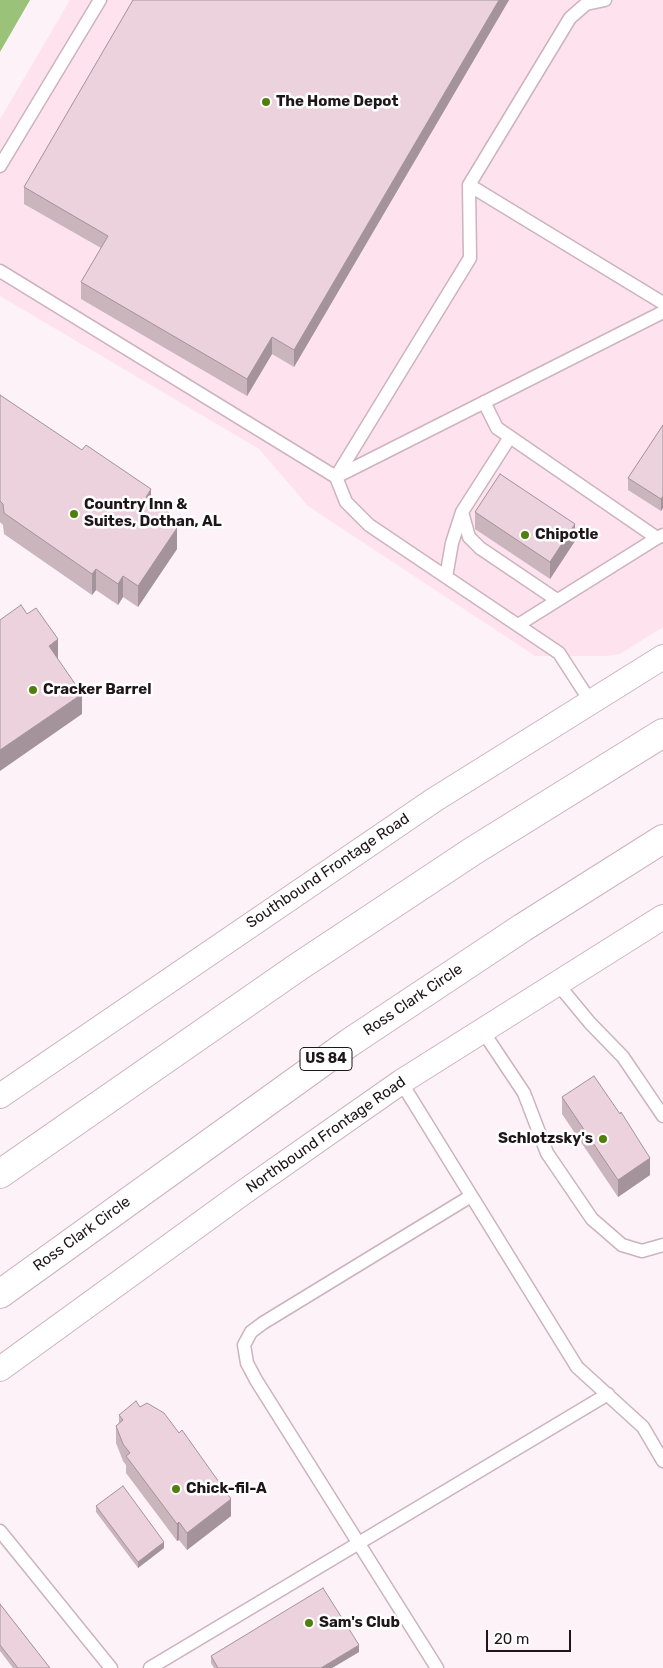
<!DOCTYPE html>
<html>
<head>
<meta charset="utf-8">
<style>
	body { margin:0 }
	#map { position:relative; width:663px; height:1668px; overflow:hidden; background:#fdf2f7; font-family:Rubik,sans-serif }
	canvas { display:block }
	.scale { position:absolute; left:486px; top:1630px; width:85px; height:22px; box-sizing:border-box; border:2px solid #1f161a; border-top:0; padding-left:6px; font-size:15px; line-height:18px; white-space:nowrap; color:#1f161a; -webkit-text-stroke:4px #fff; paint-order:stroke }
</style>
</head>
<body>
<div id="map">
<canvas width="663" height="1668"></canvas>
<div class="scale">20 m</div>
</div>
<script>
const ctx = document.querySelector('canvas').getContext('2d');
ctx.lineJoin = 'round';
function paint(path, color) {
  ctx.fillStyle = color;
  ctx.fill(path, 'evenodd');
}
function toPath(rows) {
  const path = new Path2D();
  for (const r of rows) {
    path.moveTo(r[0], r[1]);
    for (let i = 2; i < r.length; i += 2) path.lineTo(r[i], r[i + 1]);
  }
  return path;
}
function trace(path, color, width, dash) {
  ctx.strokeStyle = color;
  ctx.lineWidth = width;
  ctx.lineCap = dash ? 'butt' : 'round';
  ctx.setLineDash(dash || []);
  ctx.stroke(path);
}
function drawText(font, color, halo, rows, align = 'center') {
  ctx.font = font + ' Rubik,sans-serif';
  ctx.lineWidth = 5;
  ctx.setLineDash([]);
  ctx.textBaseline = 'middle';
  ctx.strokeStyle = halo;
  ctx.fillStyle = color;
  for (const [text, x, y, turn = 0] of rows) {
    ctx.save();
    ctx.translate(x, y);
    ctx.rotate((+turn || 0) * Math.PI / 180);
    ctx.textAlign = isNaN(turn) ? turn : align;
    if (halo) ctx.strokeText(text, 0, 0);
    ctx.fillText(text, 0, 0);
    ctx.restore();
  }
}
paint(toPath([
	[70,0,663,0,663,627,620,654,606,656,535,656,308,506,259,449,0,296,0,119]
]), '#fee3ee');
paint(toPath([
	[0,0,30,0,0,52]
]), '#9ac278');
const service = toPath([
	[0,166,100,0],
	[469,185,663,303],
	[0,271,336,477,663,312],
	[484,402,497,428,657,538,663,535],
	[462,512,469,537,480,548,557,600],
	[446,577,452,543,462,512,510,437],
	[518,625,657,538],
	[590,701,559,653,369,525,346,502,336,477,470,258,469,185,570,18,586,4,605,0],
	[556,982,590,1023,623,1057,663,1116],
	[482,1030,524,1093,547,1153,592,1219,622,1245,642,1251,663,1245],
	[401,1082,577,1367,643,1427,663,1461],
	[0,1531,111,1668],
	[150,1668,608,1394],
	[437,1668,256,1380,247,1363,244,1345,251,1332,263,1323,471,1196]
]);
const minor = toPath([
	[0,1096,434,800,663,657],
	[0,1369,244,1192,401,1082,663,917]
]);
const trunk = toPath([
	[0,1174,298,967,473,851,663,733],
	[0,1294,349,1043,522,928,663,839]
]);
trace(service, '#ccb3be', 15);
trace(minor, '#ccb3be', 26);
trace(trunk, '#ccb3be', 30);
trace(service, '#fff', 12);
trace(minor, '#fff', 24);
trace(trunk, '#fff', 28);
paint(toPath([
	[509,0,294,367,272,354,247,396,81,299,81,282,101,248,24,204,24,187],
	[0,395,151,500,169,522,177,549,138,607,123,597,118,605,96,590,92,595,4,534,3,525,0,522],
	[663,425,663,508,661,511,628,490,628,478],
	[475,512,575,541,550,579,475,529],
	[562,1097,650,1175,618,1197,562,1114],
	[119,1415,231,1516,187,1550,179,1540,177,1541,126,1473,126,1465,123,1461,116,1443,116,1426,119,1423],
	[96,1506,164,1548,138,1568,96,1512],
	[0,1604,50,1668,13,1668,0,1651],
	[359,1652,332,1668,214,1668,211,1663,211,1656]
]), '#cab5bd');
paint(toPath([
	[499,0,509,0,294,367,294,350],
	[272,337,272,354,247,396,247,379],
	[151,489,151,510,146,497],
	[663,496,663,508,661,511,661,499],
	[169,513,169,534,165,519],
	[575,524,575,541,550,579,550,562],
	[177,528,177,549,138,607,138,586],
	[96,569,96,590,92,595,92,574],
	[123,576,123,597,118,605,118,584],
	[58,639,58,660,49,646],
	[82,694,82,714,0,771,0,750],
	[650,1158,650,1175,618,1197,618,1180],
	[231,1499,231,1516,187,1550,187,1533],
	[179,1522,179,1540,177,1541,177,1524],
	[164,1542,164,1548,138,1568,138,1562],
	[359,1645,359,1652,332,1668,321,1668]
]), '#a4939a');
const building = toPath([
	[133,0,499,0,294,350,272,337,247,379,81,282,108,236,24,187,133,0],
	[0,395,82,450,86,445,151,489,146,497,169,513,165,519,177,528,138,586,123,576,118,584,96,569,92,574,4,513,3,504,0,501,0,395],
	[663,425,663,496,661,499,628,478,663,425],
	[500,474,575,524,550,562,475,512,500,474],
	[21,605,27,614,36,608,58,639,49,646,82,694,0,750,0,620,21,605],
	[594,1076,620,1114,621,1112,650,1158,618,1180,562,1097,594,1076],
	[136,1401,140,1407,147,1403,164,1413,179,1433,182,1430,231,1499,187,1533,179,1522,177,1524,126,1456,130,1453,123,1444,116,1426,123,1420,119,1415,136,1401],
	[123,1486,164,1542,138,1562,96,1506,123,1486],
	[323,1588,359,1645,321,1668,218,1668,211,1656,323,1588],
	[0,1604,50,1668,18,1668,0,1645,0,1604]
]);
paint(building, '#ebd2dc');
trace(building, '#a4939a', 1);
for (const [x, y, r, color] of [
	[266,102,5,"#4f7f0d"],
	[74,514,5,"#4f7f0d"],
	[525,535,5,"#4f7f0d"],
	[33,690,5,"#4f7f0d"],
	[603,1139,5,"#4f7f0d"],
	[176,1489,5,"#4f7f0d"],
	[309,1623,5,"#4f7f0d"]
]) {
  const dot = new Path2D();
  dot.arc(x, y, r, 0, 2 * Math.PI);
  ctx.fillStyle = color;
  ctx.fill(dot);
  trace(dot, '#fff', 2);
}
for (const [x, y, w] of [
	[326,1059,52]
]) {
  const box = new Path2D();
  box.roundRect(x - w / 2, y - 11.5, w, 23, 4);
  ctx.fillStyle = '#fff';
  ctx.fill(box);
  trace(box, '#1f161a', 1);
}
drawText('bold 14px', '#1f161a', null, [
	["US 84",326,1059]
]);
drawText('bold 15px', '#1f161a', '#fff', [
	["The Home Depot",276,102],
	["Country Inn &",84,505],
	["Suites, Dothan, AL",84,522],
	["Chipotle",535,535],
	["Cracker Barrel",43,690],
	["Schlotzsky's",593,1139,"right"],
	["Chick-fil-A",186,1489],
	["Sam's Club",319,1623]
], 'left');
drawText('15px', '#1f161a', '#fff', [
	["Southbound Frontage Road",328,871,-34],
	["Ross Clark Circle",413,1000,-34],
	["Northbound Frontage Road",326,1135,-35],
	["Ross Clark Circle",82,1234,-36]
]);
</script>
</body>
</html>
